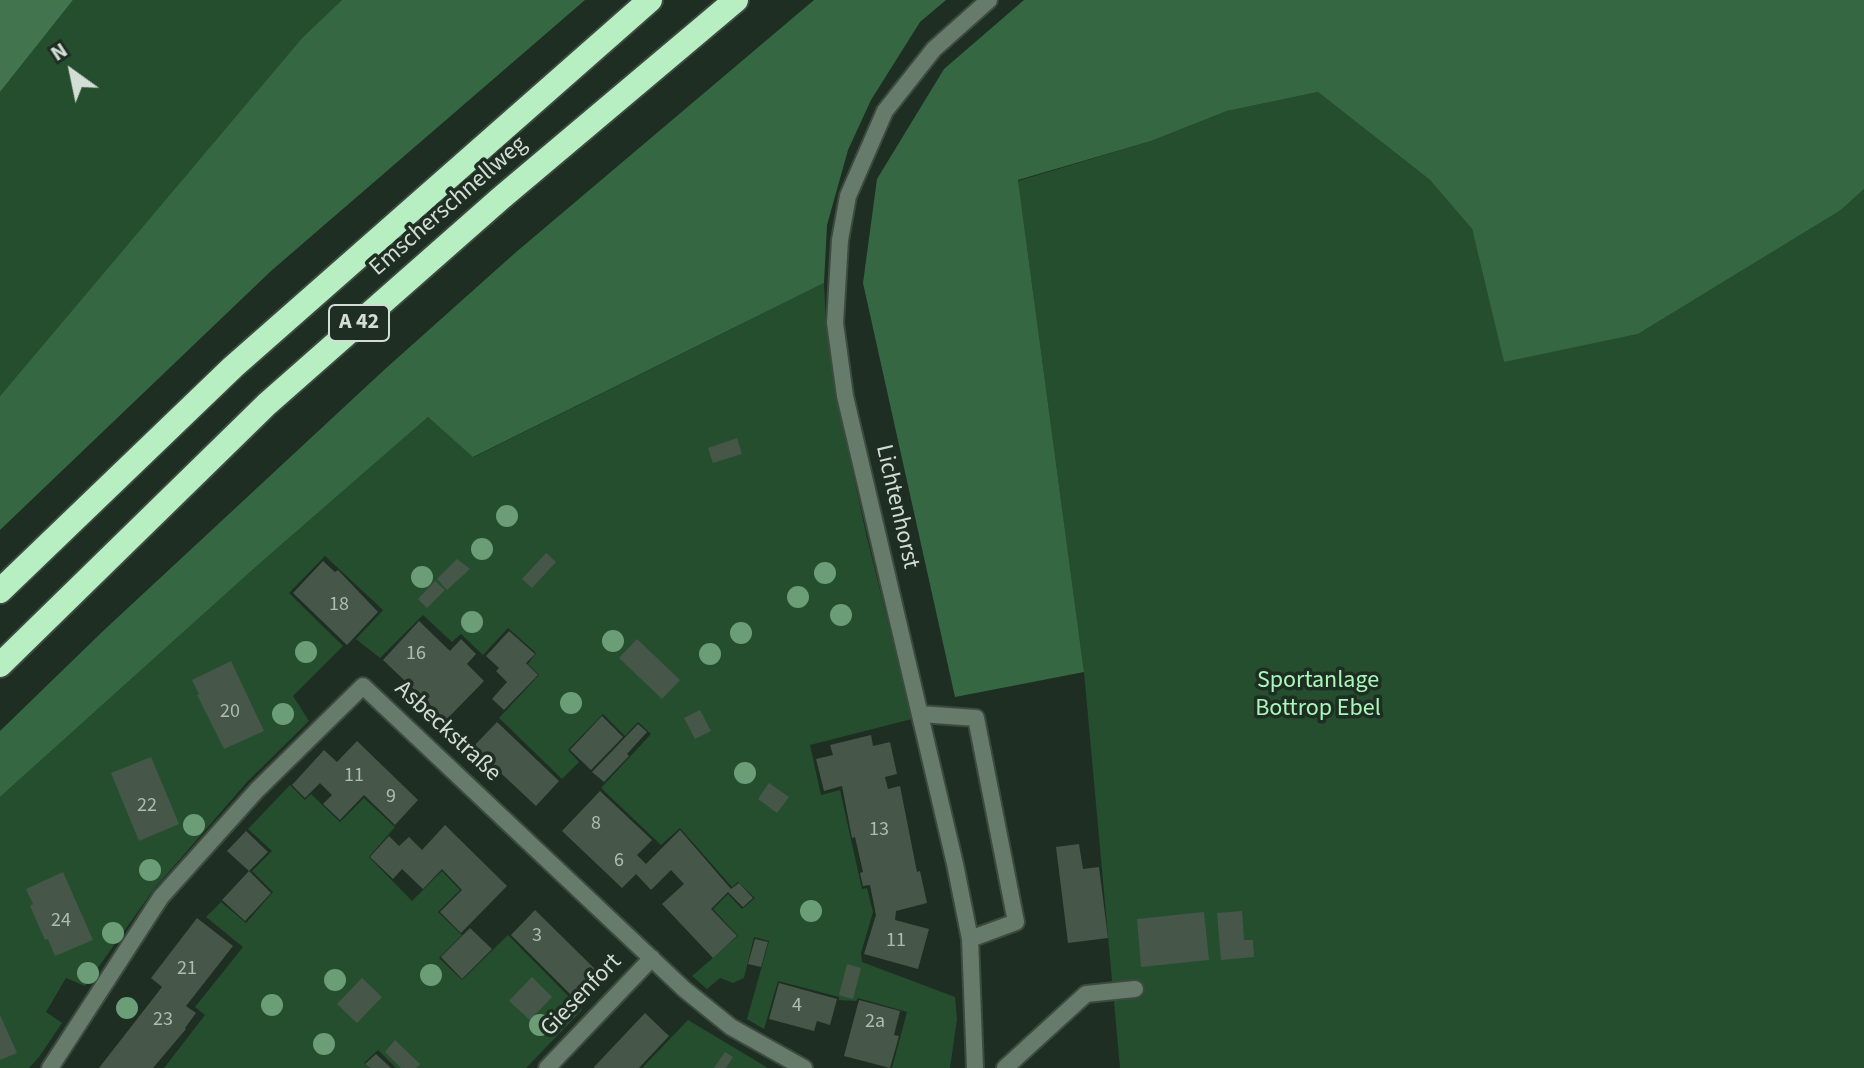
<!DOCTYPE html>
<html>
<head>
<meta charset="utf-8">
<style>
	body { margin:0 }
	#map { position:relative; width:1864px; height:1068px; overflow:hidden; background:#1f2e22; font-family:"Source Sans 3",sans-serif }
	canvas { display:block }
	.north { position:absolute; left:32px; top:32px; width:80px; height:80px; -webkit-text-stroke:6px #1f2e22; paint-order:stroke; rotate:327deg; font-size:22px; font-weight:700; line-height:32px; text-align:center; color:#d3ddd5 }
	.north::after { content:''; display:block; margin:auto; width:28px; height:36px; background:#d3ddd5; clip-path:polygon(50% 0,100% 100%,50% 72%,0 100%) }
</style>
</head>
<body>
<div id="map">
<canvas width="1864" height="1068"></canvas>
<div class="north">N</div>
</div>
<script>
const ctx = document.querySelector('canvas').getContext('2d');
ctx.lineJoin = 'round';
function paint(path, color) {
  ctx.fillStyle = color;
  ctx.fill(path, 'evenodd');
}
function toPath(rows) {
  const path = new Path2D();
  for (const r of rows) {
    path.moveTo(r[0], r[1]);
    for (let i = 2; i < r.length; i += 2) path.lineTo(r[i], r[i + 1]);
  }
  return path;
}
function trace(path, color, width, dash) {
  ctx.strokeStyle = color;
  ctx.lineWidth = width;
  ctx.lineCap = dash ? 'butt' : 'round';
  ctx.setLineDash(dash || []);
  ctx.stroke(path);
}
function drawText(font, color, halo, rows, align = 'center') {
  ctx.font = font + ' "Source Sans 3",sans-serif';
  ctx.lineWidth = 7;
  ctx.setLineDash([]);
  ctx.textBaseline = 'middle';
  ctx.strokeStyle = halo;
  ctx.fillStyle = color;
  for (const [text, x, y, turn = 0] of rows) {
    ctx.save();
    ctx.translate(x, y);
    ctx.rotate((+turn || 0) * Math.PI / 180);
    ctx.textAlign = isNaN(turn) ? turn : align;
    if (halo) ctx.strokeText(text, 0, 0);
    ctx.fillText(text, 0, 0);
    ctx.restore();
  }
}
paint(toPath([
	[73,0,342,0,302,38,0,396,0,92],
	[1318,92,1430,180,1472,229,1504,361,1638,334,1841,210,1864,189,1864,1068,1120,1068,1084,672,1018,181,1151,141,1227,111],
	[824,283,826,324,837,399,867,538,912,719,810,745,821,795,840,790,862,889,867,888,873,912,861,953,862,962,955,997,957,1019,950,1068,892,1068,907,1012,858,998,856,1001,839,1000,839,997,778,981,764,1029,747,1019,769,941,754,937,744,978,733,983,720,978,707,989,692,976,738,936,713,909,728,894,742,909,755,898,738,882,732,887,680,828,661,845,601,788,651,734,638,722,625,736,603,714,568,750,579,762,562,779,499,718,539,675,528,664,536,653,508,628,483,655,461,634,452,642,423,615,380,658,356,639,383,610,325,556,289,593,343,646,293,696,309,721,247,782,154,889,85,986,66,978,46,1012,62,1023,39,1057,29,1068,0,1068,0,797,259,564,428,417,474,457],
	[290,785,305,800,311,794,340,822,364,798,395,827,369,857,412,901,442,871,460,890,438,912,462,935,439,958,462,980,508,935,582,1010,526,1068,396,1068,378,1050,364,1063,369,1068,164,1068,205,1015,195,1007,243,947,206,917,221,902,246,923,273,892,252,871,272,851,248,829],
	[688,1020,768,1068,642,1068]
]), '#244e2e');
paint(toPath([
	[342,0,585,0,271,271,0,530,0,396,302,38],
	[814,0,946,0,920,22,871,100,848,150,827,225,824,283,473,457,428,417,259,564,0,797,0,731,102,632,384,370,515,253],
	[1024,0,1864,0,1864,189,1841,210,1638,334,1504,362,1472,229,1430,180,1318,92,1227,111,1151,141,1018,180,1084,672,955,697,863,283,877,179,944,69]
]), '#356842');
paint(toPath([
	[0,0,73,0,0,92]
]), '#42754e');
paint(toPath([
	[737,438,742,454,713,463,708,448],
	[546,553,556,562,532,588,522,579],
	[457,559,470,569,447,590,437,579],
	[323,561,335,572,338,570,378,612,347,645,293,593],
	[435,581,445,590,427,608,418,599],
	[419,621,450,651,461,639,476,654,467,664,484,681,446,720,383,660],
	[509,631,535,654,526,663,538,675,504,710,492,699,507,682,496,671,499,668,486,656],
	[637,639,680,680,662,699,619,658],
	[231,661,264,731,224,749,197,695,199,694,192,680],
	[700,710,711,731,695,739,684,718],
	[602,716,623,737,591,770,570,750],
	[497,722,559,781,536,806,473,747],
	[638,724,647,732,627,754,629,756,604,782,592,772],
	[871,735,873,746,890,742,897,774,885,777,888,789,900,786,917,872,920,871,927,903,896,911,895,920,929,929,918,969,864,954,876,915,870,885,863,886,860,873,863,872,855,837,852,838,842,786,824,791,816,759,833,755,830,745],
	[357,741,418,800,395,825,364,795,340,820,323,804,332,795,320,783,305,798,292,785,324,750,337,762],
	[151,757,179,824,139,841,111,773],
	[769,783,789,797,777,813,758,799],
	[600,791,652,840,637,855,646,864,680,830,731,889,739,883,753,898,743,907,728,892,711,909,737,936,713,958,662,904,684,884,671,870,651,890,636,874,622,888,562,831],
	[445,825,507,886,461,933,440,912,462,890,442,869,423,889,402,869,393,879,370,857,389,836,399,846,409,837,422,850],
	[246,831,268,852,249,871,227,851],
	[1079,844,1083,869,1099,867,1108,938,1068,943,1056,847],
	[249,871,271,893,245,921,222,900],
	[63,872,93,940,55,956,48,939,45,940,30,906,33,904,26,889],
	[535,910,597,971,572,996,511,935],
	[1242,911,1244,940,1253,940,1254,957,1221,960,1217,913],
	[1204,912,1209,960,1141,967,1137,919],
	[197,918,233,946,186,1006,196,1013,185,1028,186,1029,153,1068,99,1068,162,987,151,978],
	[470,928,492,949,462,979,441,957],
	[755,939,768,942,761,967,748,964],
	[847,964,861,968,853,999,839,995],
	[532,977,552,997,530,1020,509,1001],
	[362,978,382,997,357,1023,337,1004],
	[779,983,837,999,830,1025,817,1021,814,1031,769,1019],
	[859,1000,900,1011,894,1035,899,1036,890,1068,844,1056],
	[645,1013,669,1036,639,1068,595,1068,594,1067],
	[0,1015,17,1053,0,1060],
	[395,1040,420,1064,416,1068,401,1068,385,1052],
	[725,1052,733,1057,726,1068,714,1068],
	[376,1054,391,1068,370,1068,365,1064]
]), '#465749');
const service = toPath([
	[920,714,976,718,1016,922,970,939],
	[1005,1068,1086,994,1135,989]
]);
const minor = toPath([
	[50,1068,161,897,257,790,363,686,684,989,731,1027,804,1068],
	[547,1068,652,958],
	[975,1068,970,939,955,864,845,396,835,323,840,240,848,196,885,111,934,49,989,0]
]);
const motorway = toPath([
	[0,591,233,367,650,0],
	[0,665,267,404,501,198,736,0]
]);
trace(service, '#3c4a3f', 20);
trace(minor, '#3c4a3f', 20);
trace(motorway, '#3c4a3f', 28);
trace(service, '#667b69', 16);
trace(minor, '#667b69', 16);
trace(motorway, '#b7efc2', 24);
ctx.fillStyle = '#6b9d76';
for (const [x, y] of [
	[507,516],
	[482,549],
	[825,573],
	[422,577],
	[798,597],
	[841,615],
	[472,622],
	[741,633],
	[613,641],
	[306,652],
	[710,654],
	[571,703],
	[283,714],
	[745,773],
	[194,825],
	[150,870],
	[811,911],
	[113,933],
	[88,973],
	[431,975],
	[335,980],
	[272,1005],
	[127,1008],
	[540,1025],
	[324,1044]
]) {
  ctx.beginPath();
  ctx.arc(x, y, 11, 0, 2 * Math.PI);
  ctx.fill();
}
drawText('20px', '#b0bcb2', null, [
	["18",339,606],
	["16",416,655],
	["20",230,713],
	["11",354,777],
	["9",391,798],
	["22",147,807],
	["8",596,825],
	["13",879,831],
	["6",619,862],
	["24",61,922],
	["3",537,937],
	["11",896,942],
	["21",187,970],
	["4",797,1007],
	["23",163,1021],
	["2a",875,1023]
]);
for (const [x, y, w] of [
	[359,323,60]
]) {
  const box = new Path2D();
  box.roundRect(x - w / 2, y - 18, w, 36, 6);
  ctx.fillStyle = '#1f2e22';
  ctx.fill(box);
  trace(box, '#d3ddd5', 2);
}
drawText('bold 22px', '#d3ddd5', null, [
	["A 42",359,323]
]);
drawText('24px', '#d3ddd5', '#1f2e22', [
	["Emscherschnellweg",449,207,-41],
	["Lichtenhorst",896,507,77],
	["Asbeckstraße",447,732,43],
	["Giesenfort",582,996,-46]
]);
drawText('24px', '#aaf7ba', '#1f2e22', [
	["Sportanlage",1318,682],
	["Bottrop Ebel",1318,710]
]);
</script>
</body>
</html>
